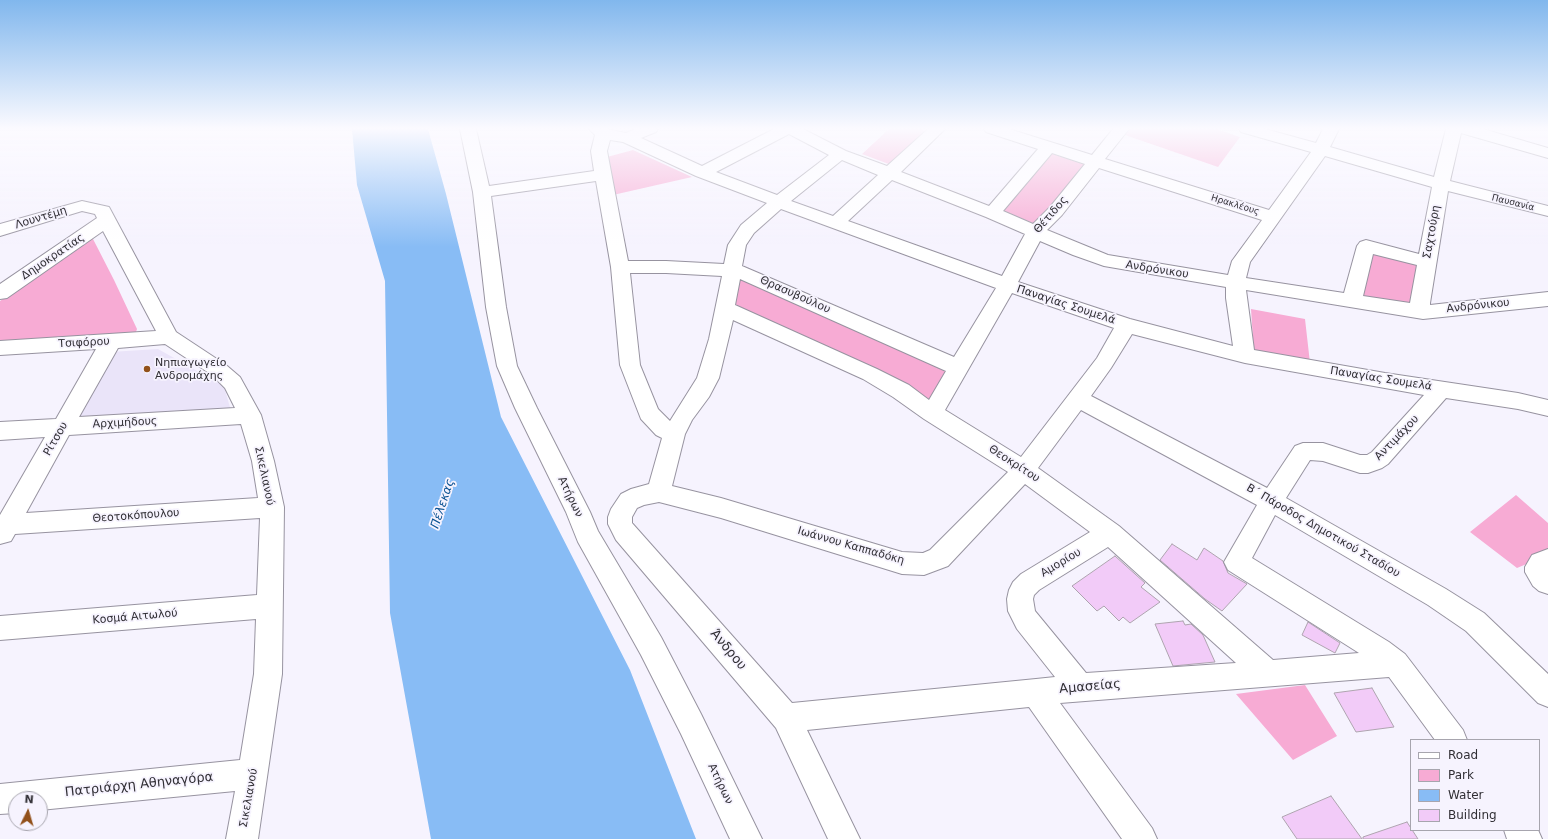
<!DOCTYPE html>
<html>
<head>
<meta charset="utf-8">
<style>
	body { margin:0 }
	#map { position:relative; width:1548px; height:839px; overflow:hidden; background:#f6f3fe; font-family:"DejaVu Sans",sans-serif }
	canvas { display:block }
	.legend { position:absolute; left:1410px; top:739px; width:130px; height:92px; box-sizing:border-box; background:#f6f3fe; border:1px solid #a7a5ae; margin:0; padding:5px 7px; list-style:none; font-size:12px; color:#312f35 }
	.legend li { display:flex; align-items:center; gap:8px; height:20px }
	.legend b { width:20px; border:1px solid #a7a5ae }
	.north { position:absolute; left:8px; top:791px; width:40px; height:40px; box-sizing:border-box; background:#f6f3fe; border:1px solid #a7a5ae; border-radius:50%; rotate:5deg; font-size:11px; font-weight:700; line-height:16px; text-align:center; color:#312f35 }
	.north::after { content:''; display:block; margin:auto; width:14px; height:18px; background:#92511b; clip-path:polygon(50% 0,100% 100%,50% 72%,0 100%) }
</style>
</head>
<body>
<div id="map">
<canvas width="1548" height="839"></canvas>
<ul class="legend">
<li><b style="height:5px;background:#fff"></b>Road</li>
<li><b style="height:11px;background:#f7abd4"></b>Park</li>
<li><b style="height:11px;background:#88bcf5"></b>Water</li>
<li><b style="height:11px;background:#f2cbf8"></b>Building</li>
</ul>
<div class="north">N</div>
</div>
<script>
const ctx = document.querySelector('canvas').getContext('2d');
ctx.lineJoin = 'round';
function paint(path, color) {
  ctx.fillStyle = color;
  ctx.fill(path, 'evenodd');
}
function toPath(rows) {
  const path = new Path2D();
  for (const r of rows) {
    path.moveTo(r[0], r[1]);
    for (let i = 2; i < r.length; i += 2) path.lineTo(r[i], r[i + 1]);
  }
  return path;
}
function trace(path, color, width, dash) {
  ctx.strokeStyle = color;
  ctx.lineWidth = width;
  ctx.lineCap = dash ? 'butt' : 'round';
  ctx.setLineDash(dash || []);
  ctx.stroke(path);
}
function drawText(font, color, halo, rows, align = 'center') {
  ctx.font = font + ' "DejaVu Sans",sans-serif';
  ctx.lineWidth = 3.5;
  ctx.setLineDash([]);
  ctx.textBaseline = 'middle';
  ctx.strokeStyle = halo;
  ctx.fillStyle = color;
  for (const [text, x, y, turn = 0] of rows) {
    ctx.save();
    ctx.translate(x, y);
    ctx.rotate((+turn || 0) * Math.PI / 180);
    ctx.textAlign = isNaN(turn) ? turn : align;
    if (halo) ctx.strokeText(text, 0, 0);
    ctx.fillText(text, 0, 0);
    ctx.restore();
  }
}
paint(toPath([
	[158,349,224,386,231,411,71,421,110,352]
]), '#eae4f9');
paint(toPath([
	[889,129,920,129,929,132,894,166,862,154],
	[1126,129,1216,129,1240,137,1218,167,1122,134],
	[633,150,692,177,613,195,607,157],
	[1050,153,1086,165,1033,226,1000,212],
	[90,238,93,239,114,280,137,329,136,332,0,341,0,301],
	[1373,251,1423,264,1416,309,1360,300],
	[741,275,949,368,931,403,891,377,734,304],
	[1251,309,1305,319,1310,363,1254,354],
	[1516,495,1548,523,1548,555,1517,568,1470,532],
	[1305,685,1337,736,1293,760,1236,694]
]), '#f7abd4');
paint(toPath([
	[352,129,428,129,446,194,501,417,630,670,696,839,431,839,390,613,385,281,357,185]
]), '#88bcf5');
const building = toPath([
	[1172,544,1197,560,1204,548,1223,561,1228,573,1247,584,1222,611,1205,599,1160,560,1172,544],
	[1115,556,1145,583,1141,587,1160,602,1130,623,1123,617,1119,621,1104,606,1097,611,1072,586,1115,556],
	[1183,621,1185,625,1191,624,1203,635,1215,662,1173,666,1155,624,1183,621],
	[1308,622,1340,643,1335,653,1302,635,1308,622],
	[1372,688,1394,727,1356,732,1334,693,1372,688],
	[1331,796,1362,839,1297,839,1282,817,1331,796],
	[1407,822,1418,839,1363,839,1363,837,1407,822]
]);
paint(building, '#f2cbf8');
trace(building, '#aea4af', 1);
const minor = toPath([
	[460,129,476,129,489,186,594,171,591,151,595,135,589,129,607,129,626,133,635,129,658,129,656,132,641,138,702,166,774,129,803,129,846,151,887,166,928,129,945,129,901,172,989,206,1038,149,986,132,984,129,1009,129,1092,155,1113,129,1129,129,1105,159,1269,210,1311,152,1241,132,1239,129,1265,129,1316,143,1323,129,1339,129,1330,147,1434,177,1446,129,1483,129,1548,148,1548,158,1461,133,1450,181,1548,206,1548,216,1448,191,1430,303,1430,305,1548,292,1548,306,1423,319,1246,290,1254,350,1385,373,1518,393,1548,400,1548,416,1518,409,1446,398,1388,464,1382,468,1368,473,1360,473,1323,461,1310,460,1286,498,1446,589,1484,613,1548,674,1548,707,1538,703,1466,631,1428,605,1275,515,1252,558,1389,642,1405,654,1463,730,1467,740,1435,740,1389,677,1060,703,1152,828,1157,839,1122,839,1029,707,807,730,860,839,828,839,776,728,616,540,608,524,608,517,611,509,621,494,631,489,649,484,662,438,656,435,641,419,620,365,611,267,596,181,491,196,506,307,517,366,537,408,590,512,598,531,661,637,701,714,762,839,730,839,681,734,641,655,578,542,566,512,515,408,497,366,486,307,473,192,460,129],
	[789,134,829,155,777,195,716,172,789,134],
	[610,140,623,142,696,176,767,203,741,225,728,245,724,264,666,261,628,261,607,151,610,140],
	[1052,153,1085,164,1050,207,1033,224,1003,211,1052,153],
	[1325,156,1432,187,1419,254,1366,240,1360,242,1357,246,1344,293,1246,278,1250,262,1325,156],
	[842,160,878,175,833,216,791,201,842,160],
	[1099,168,1262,220,1232,261,1228,275,1108,255,1047,230,1062,215,1099,168],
	[892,180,986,217,1025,234,1002,276,848,221,892,180],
	[781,209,996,288,954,357,742,266,746,245,754,233,781,209],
	[1040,241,1073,255,1104,266,1226,287,1226,298,1233,346,1130,319,1018,282,1040,241],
	[1373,254,1417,265,1410,303,1363,296,1373,254],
	[630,273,666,273,722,276,709,339,697,378,670,421,658,409,640,365,630,273],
	[740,279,946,371,929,400,909,385,877,369,735,305,740,279],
	[1012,293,1114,328,1097,358,1021,457,945,410,1012,293],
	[733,320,863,379,893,397,924,419,1008,472,930,550,923,553,902,552,721,498,672,486,685,434,692,420,709,397,719,378,733,320],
	[1132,334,1245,363,1424,395,1372,452,1367,455,1360,455,1323,443,1303,443,1295,446,1267,488,1091,396,1111,368,1132,334],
	[1081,410,1257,505,1224,562,1228,570,1359,653,1273,660,1119,526,1038,468,1081,410],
	[1025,484,1090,532,1021,574,1013,582,1009,590,1007,599,1008,611,1017,629,1055,677,1036,679,792,703,632,523,632,517,637,508,644,505,659,502,721,518,902,574,924,575,948,566,1025,484],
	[1108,547,1236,663,1086,673,1035,611,1033,599,1034,595,1039,590,1108,547],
	[82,201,109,207,176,332,226,365,240,377,261,415,274,461,284,507,282,674,258,839,226,839,235,791,40,810,40,799,16,799,16,813,0,814,0,784,240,760,254,674,256,619,0,640,0,616,257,595,260,518,15,534,11,541,0,544,0,515,45,437,0,440,0,422,56,419,96,349,0,355,0,341,156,331,103,231,7,298,0,299,0,284,97,218,95,214,82,211,0,236,0,224,82,201],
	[165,344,212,375,225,388,235,408,79,417,118,348,165,344],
	[241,424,252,461,258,498,26,513,69,435,241,424],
	[1548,549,1548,594,1539,591,1533,586,1525,572,1525,567,1532,555,1548,549],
	[1504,830,1538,830,1542,839,1507,839,1504,830]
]);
trace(minor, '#9793a0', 2);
paint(minor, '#fff');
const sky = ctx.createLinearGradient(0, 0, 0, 247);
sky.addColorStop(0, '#81b7ed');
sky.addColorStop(0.52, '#fbfaff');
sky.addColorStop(1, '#fbfaff00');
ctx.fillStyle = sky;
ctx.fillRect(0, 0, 1548, 247);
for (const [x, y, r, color] of [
	[147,369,4,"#92511b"]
]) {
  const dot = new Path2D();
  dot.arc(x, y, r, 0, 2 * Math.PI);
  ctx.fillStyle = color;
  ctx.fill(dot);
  trace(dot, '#f6f3fe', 1.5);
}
drawText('9px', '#312f35', '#f6f3fe', [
	["Παυσανία",1513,203,14],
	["Ηρακλέους",1235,205,17]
]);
drawText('11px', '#312f35', '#f6f3fe', [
	["Θέτιδος",1051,215,-49],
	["Λουντέμη",41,218,-17],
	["Σαχτούρη",1432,232,-80],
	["Δημοκρατίας",53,257,-34],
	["Ανδρόνικου",1157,270,9],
	["Θρασυβούλου",795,295,24],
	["Παναγίας Σουμελά",1066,305,18],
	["Ανδρόνικου",1478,306,-6],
	["Τσιφόρου",84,343,-3],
	["Παναγίας Σουμελά",1381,379,9],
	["Αρχιμήδους",125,423,-3],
	["Αντιμάχου",1397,438,-46],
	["Ρίτσου",56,439,-60],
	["Θεοκρίτου",1014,464,33],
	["Σικελιανού",264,476,78],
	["Ατήρων",570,497,64],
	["Θεοτοκόπουλου",136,516,-4],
	["Β΄ Πάροδος Δημοτικού Σταδίου",1323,531,30],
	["Ιωάννου Καππαδόκη",851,546,16],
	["Αμορίου",1061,563,-31],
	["Κοσμά Αιτωλού",135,617,-5],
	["Ατήρων",720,784,64],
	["Σικελιανού",249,798,-80]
]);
drawText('11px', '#312f35', '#f6f3fe', [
	["Νηπιαγωγείο",155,363],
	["Ανδρομάχης",155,376]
], 'left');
drawText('italic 12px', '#0c5393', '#f6f3fe', [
	["Πέλεκας",443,504,-72]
]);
drawText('13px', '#312f35', '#f6f3fe', [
	["Άνδρου",728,650,50],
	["Αμασείας",1090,687,-5],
	["Πατριάρχη Αθηναγόρα",139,785,-6]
]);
</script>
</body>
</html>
